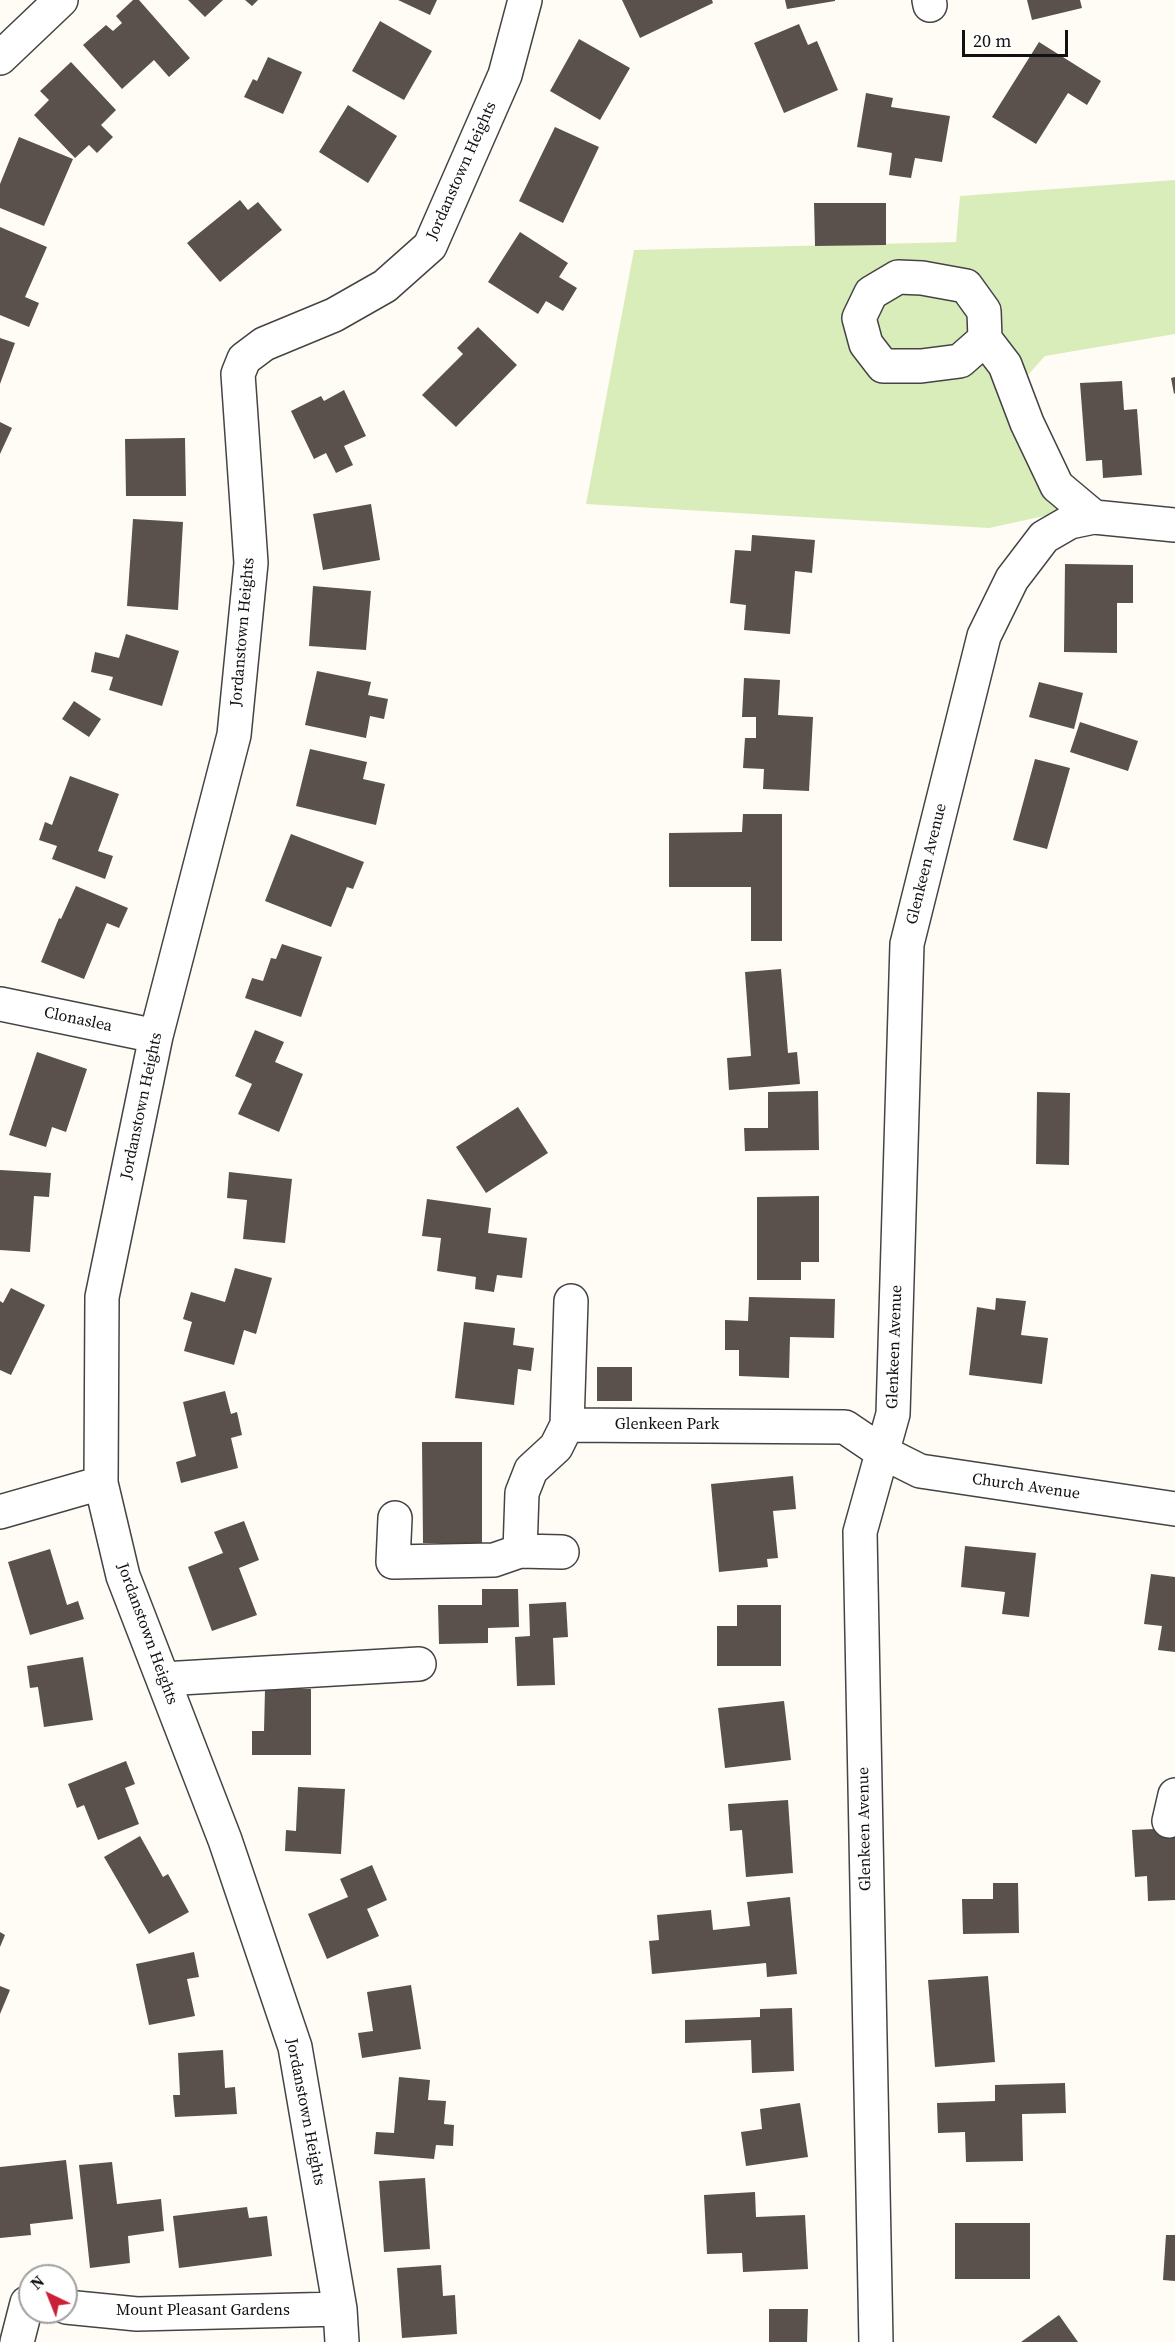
<!DOCTYPE html>
<html>
<head>
<meta charset="utf-8">
<style>
	body { margin:0 }
	#map { position:relative; width:1175px; height:2342px; overflow:hidden; background:#fffcf5; font-family:"Source Serif 4",serif }
	canvas { display:block }
	.north { position:absolute; left:18px; top:2264px; width:60px; height:60px; box-sizing:border-box; background:#fff; border:2px solid #a0a0a0; border-radius:50%; rotate:317deg; font-size:16px; font-weight:700; line-height:24px; text-align:center; color:#111 }
	.north::after { content:''; display:block; margin:auto; width:21px; height:27px; background:#ca2037; clip-path:polygon(50% 0,100% 100%,50% 72%,0 100%) }
	.scale { position:absolute; left:962px; top:30px; width:106px; height:27px; box-sizing:border-box; border:3px solid #111; border-top:0; padding-left:8px; font-size:18px; line-height:21px; white-space:nowrap; color:#111; -webkit-text-stroke:4px #fff; paint-order:stroke }
</style>
</head>
<body>
<div id="map">
<canvas width="1175" height="2342"></canvas>
<div class="north">N</div>
<div class="scale">20 m</div>
</div>
<script>
const ctx = document.querySelector('canvas').getContext('2d');
ctx.lineJoin = 'round';
function paint(path, color) {
  ctx.fillStyle = color;
  ctx.fill(path, 'evenodd');
}
function toPath(rows) {
  const path = new Path2D();
  for (const r of rows) {
    path.moveTo(r[0], r[1]);
    for (let i = 2; i < r.length; i += 2) path.lineTo(r[i], r[i + 1]);
  }
  return path;
}
function trace(path, color, width, dash) {
  ctx.strokeStyle = color;
  ctx.lineWidth = width;
  ctx.lineCap = dash ? 'butt' : 'round';
  ctx.setLineDash(dash || []);
  ctx.stroke(path);
}
function drawText(font, color, halo, rows, align = 'center') {
  ctx.font = font + ' "Source Serif 4",serif';
  ctx.lineWidth = 6;
  ctx.setLineDash([]);
  ctx.textBaseline = 'middle';
  ctx.strokeStyle = halo;
  ctx.fillStyle = color;
  for (const [text, x, y, turn = 0] of rows) {
    ctx.save();
    ctx.translate(x, y);
    ctx.rotate((+turn || 0) * Math.PI / 180);
    ctx.textAlign = isNaN(turn) ? turn : align;
    if (halo) ctx.strokeText(text, 0, 0);
    ctx.fillText(text, 0, 0);
    ctx.restore();
  }
}
paint(toPath([
	[1175,180,1175,334,1045,356,1027,376,1066,477,1099,504,989,528,586,504,634,250,956,242,960,196]
]), '#d9edbb');
paint(toPath([
	[133,0,139,0,190,58,169,77,154,60,122,89,83,45,106,25,113,31,122,23,116,16],
	[188,0,223,0,205,17],
	[245,0,258,0,252,6],
	[398,0,437,0,430,15],
	[622,0,712,0,713,3,640,38],
	[785,0,835,0,835,1,787,9],
	[1027,0,1080,0,1082,8,1032,20],
	[380,21,432,51,404,100,352,71],
	[799,24,808,45,817,41,838,90,784,113,754,43],
	[579,39,630,68,600,120,550,91],
	[1039,42,1101,81,1087,105,1068,93,1036,144,992,117],
	[268,57,302,72,283,114,244,97,253,79,257,81],
	[71,62,116,110,101,125,113,137,97,153,89,145,75,158,34,115,49,100,40,91],
	[866,93,893,98,891,107,950,116,942,162,915,158,911,178,889,175,892,153,857,147],
	[348,105,397,136,368,183,319,152],
	[555,127,599,147,563,223,519,201],
	[19,137,73,159,44,226,0,208,0,184],
	[240,200,248,210,258,202,282,230,220,282,187,243],
	[814,203,886,203,886,245,815,246],
	[0,227,47,247,25,297,39,303,29,327,0,315],
	[520,232,568,263,559,277,577,288,563,311,546,301,538,314,488,282],
	[478,327,517,365,456,427,422,395,463,354,457,348],
	[0,338,15,343,0,384],
	[1175,377,1175,393,1174,394,1171,378],
	[1122,381,1124,410,1137,409,1142,475,1103,478,1102,460,1086,461,1080,383],
	[344,390,366,436,344,446,353,465,336,473,326,453,314,459,291,411,321,396,324,401],
	[0,422,12,428,0,454],
	[185,438,186,496,126,496,125,439],
	[371,504,380,560,323,570,313,514],
	[133,519,183,522,178,610,127,606],
	[752,535,815,540,812,573,795,571,790,634,744,630,746,605,730,603,735,550,751,551],
	[1065,564,1133,565,1133,603,1117,603,1117,653,1064,652],
	[313,586,371,591,366,650,309,646],
	[126,634,179,651,162,706,109,690,113,677,91,672,95,652,119,658],
	[317,671,371,682,368,695,388,699,384,719,370,716,366,738,305,725],
	[744,678,780,680,778,715,813,717,809,791,763,789,764,769,743,768,745,738,756,738,756,717,742,717],
	[1039,682,1083,693,1074,729,1029,717],
	[74,701,101,719,89,737,62,719],
	[1080,722,1138,741,1128,771,1070,752],
	[310,749,367,762,363,779,385,784,376,825,296,806],
	[1035,759,1070,768,1047,849,1013,840],
	[70,776,119,794,98,851,113,856,105,879,52,859,57,846,39,840,45,822,52,825],
	[743,814,782,814,782,941,751,941,751,887,669,887,669,833,742,832],
	[291,834,364,862,353,889,347,887,331,927,265,901],
	[76,886,128,908,119,928,107,923,84,979,41,962,59,918,61,919],
	[282,944,322,957,301,1017,245,998,252,978,263,981,271,958,276,959],
	[781,969,788,1053,797,1052,800,1084,729,1090,727,1058,751,1056,745,972],
	[255,1030,284,1042,275,1062,303,1074,279,1132,238,1114,252,1084,235,1076],
	[37,1052,87,1069,66,1132,52,1127,46,1147,9,1135],
	[818,1091,819,1150,745,1151,744,1128,768,1128,768,1092],
	[1037,1092,1070,1093,1069,1165,1036,1164],
	[518,1107,548,1153,486,1193,456,1147],
	[0,1170,51,1173,49,1197,34,1196,30,1252,0,1250],
	[229,1172,292,1179,285,1243,243,1239,247,1200,227,1198],
	[819,1196,819,1262,801,1262,801,1280,757,1280,757,1197],
	[427,1199,491,1208,488,1233,527,1238,522,1278,497,1275,494,1292,475,1289,476,1277,437,1271,441,1238,422,1236],
	[235,1268,272,1278,256,1334,244,1330,234,1365,184,1351,192,1322,183,1319,191,1292,225,1302],
	[11,1288,45,1305,11,1375,0,1370,0,1301,3,1303],
	[749,1297,835,1299,834,1338,790,1337,789,1378,739,1376,739,1350,725,1350,725,1320,748,1321],
	[996,1298,1026,1301,1021,1335,1048,1338,1042,1384,969,1375,977,1307,995,1310],
	[464,1322,515,1328,513,1345,534,1348,531,1371,518,1369,514,1405,455,1398],
	[597,1367,632,1367,632,1401,597,1401],
	[225,1391,231,1414,237,1412,242,1435,231,1438,238,1468,181,1483,176,1462,196,1456,183,1402],
	[422,1442,482,1442,482,1543,423,1543],
	[793,1476,796,1509,773,1511,778,1558,767,1559,768,1567,719,1572,711,1484],
	[244,1521,259,1560,239,1568,257,1615,212,1631,188,1567,223,1553,214,1532],
	[965,1546,1036,1553,1029,1617,1002,1614,1005,1592,961,1587],
	[50,1549,67,1605,78,1601,84,1619,30,1635,8,1562],
	[1151,1574,1175,1577,1175,1652,1158,1650,1162,1626,1144,1624],
	[482,1589,518,1589,519,1627,488,1628,488,1643,439,1644,438,1605,482,1605],
	[566,1602,568,1637,553,1638,555,1685,517,1686,515,1637,530,1636,529,1604],
	[737,1605,781,1605,781,1666,717,1666,717,1626,737,1626],
	[83,1657,93,1720,44,1727,38,1687,30,1688,27,1666],
	[265,1689,311,1689,311,1755,252,1755,252,1731,264,1731],
	[784,1701,791,1760,725,1768,718,1708],
	[126,1761,135,1784,125,1788,139,1824,98,1840,84,1805,77,1808,68,1784],
	[298,1787,345,1789,341,1854,285,1851,286,1830,296,1831],
	[788,1800,793,1873,746,1877,742,1830,730,1831,728,1804],
	[1175,1828,1175,1900,1148,1901,1147,1876,1135,1877,1132,1830],
	[140,1836,163,1877,168,1874,189,1912,149,1934,104,1857],
	[372,1865,387,1900,367,1909,379,1936,327,1959,308,1914,348,1897,340,1879],
	[993,1883,1018,1883,1019,1933,963,1934,962,1899,993,1899],
	[790,1897,797,1974,767,1977,766,1963,652,1974,649,1941,659,1940,657,1915,711,1910,713,1930,750,1926,747,1902],
	[0,1932,5,1935,0,1947],
	[194,1952,199,1977,187,1979,195,2016,149,2025,136,1964],
	[988,1976,995,2062,935,2067,928,1980],
	[411,1985,421,2049,362,2058,358,2033,373,2031,367,1992],
	[0,1986,10,1990,0,2014],
	[792,2008,794,2071,752,2073,751,2040,685,2043,685,2020,760,2017,760,2009],
	[223,2050,225,2088,235,2087,237,2114,175,2117,173,2095,180,2095,178,2053],
	[399,2077,430,2080,428,2100,446,2101,444,2124,454,2125,453,2146,436,2145,434,2159,374,2154,376,2132,394,2133],
	[1065,2083,1066,2113,1022,2114,1023,2161,966,2162,965,2132,938,2133,937,2103,995,2101,995,2085],
	[800,2103,808,2157,746,2166,741,2132,762,2129,760,2109],
	[66,2160,73,2219,30,2224,31,2235,0,2238,0,2167],
	[112,2162,117,2204,161,2199,164,2231,128,2236,130,2263,90,2268,79,2165],
	[425,2178,430,2249,384,2252,379,2181],
	[755,2192,756,2217,805,2215,808,2269,743,2272,742,2253,707,2254,704,2195],
	[247,2207,249,2218,267,2216,272,2256,179,2268,173,2216],
	[955,2223,1030,2223,1030,2279,955,2279],
	[1166,2235,1175,2235,1175,2281,1163,2280],
	[441,2265,443,2296,455,2295,457,2334,402,2338,397,2268],
	[769,2309,808,2309,807,2342,769,2342],
	[1059,2315,1078,2342,1021,2342]
]), '#5a504c');
const minor = toPath([
	[929,0,930,5],
	[0,58,61,0],
	[985,339,960,361,921,366,883,366,866,344,859,318,871,293,898,277,922,278,966,286,984,311,985,339,1005,365,1027,423,1057,486,1094,517],
	[0,1004,156,1036],
	[571,1301,567,1425,845,1427,882,1452,920,1471,1175,1509],
	[0,1512,101,1483],
	[395,1518,393,1562,494,1560,520,1551],
	[562,1552,520,1551,522,1493,531,1470,556,1447,567,1425],
	[163,1679,419,1664],
	[1169,1821,1175,1795],
	[66,2307,137,2314,340,2309],
	[17,2342,27,2303],
	[342,2342,340,2309,295,2047,225,1840,123,1576,101,1483,102,1297,156,1036,234,735,251,563,238,374,244,359,264,344,334,315,385,286,430,246,505,75,525,0],
	[876,2342,860,1532,893,1414,907,944,984,636,1012,579,1044,537,1070,522,1094,517,1175,525]
]);
trace(minor, '#444', 36);
trace(minor, '#fff', 33);
drawText('16px', '#111', '#fff', [
	["Jordanstown Heights",462,171,-66],
	["Jordanstown Heights",243,632,-85],
	["Glenkeen Avenue",927,864,-76],
	["Clonaslea",78,1020,12],
	["Jordanstown Heights",142,1106,-78],
	["Glenkeen Avenue",895,1347,-88],
	["Glenkeen Park",667,1425],
	["Church Avenue",1026,1487,8],
	["Jordanstown Heights",147,1634,70],
	["Glenkeen Avenue",865,1829,-91],
	["Jordanstown Heights",305,2112,79],
	["Mount Pleasant Gardens",203,2311]
]);
</script>
</body>
</html>
